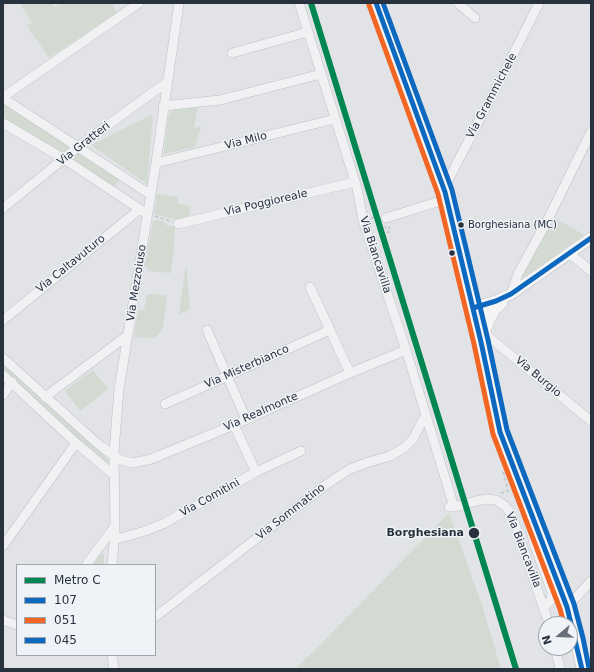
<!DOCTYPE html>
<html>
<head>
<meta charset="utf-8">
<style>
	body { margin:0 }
	#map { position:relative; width:594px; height:672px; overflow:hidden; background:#e1e3e6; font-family:"DejaVu Sans",sans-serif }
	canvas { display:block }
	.frame { position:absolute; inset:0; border:4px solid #28323f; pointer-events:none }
	.legend { position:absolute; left:16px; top:564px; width:140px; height:92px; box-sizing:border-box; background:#eff2f6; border:1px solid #9fa5ad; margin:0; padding:5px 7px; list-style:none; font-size:12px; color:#28323f }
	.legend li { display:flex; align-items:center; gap:8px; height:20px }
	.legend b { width:20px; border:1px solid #9fa5ad }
	.north { position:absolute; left:538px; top:616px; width:40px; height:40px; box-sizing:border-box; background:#eff2f6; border:1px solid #9fa5ad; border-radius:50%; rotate:251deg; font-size:11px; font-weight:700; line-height:16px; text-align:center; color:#28323f }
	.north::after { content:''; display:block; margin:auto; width:14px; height:18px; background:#697079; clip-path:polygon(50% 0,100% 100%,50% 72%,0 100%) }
</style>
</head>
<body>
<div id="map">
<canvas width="594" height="672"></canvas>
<div class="frame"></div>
<ul class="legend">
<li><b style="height:5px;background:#008751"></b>Metro C</li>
<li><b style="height:5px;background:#0c69bf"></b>107</li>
<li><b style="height:5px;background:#f26522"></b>051</li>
<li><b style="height:5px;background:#0c69bf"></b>045</li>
</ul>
<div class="north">N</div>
</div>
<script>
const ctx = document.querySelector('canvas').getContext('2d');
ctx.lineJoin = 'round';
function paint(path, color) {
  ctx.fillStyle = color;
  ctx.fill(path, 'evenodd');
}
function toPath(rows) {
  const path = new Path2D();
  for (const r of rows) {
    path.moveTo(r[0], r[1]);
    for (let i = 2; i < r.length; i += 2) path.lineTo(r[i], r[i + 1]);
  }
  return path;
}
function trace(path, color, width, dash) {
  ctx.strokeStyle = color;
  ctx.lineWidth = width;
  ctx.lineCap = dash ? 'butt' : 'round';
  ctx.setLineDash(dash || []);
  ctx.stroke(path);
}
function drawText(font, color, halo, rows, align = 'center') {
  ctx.font = font + ' "DejaVu Sans",sans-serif';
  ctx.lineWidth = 3;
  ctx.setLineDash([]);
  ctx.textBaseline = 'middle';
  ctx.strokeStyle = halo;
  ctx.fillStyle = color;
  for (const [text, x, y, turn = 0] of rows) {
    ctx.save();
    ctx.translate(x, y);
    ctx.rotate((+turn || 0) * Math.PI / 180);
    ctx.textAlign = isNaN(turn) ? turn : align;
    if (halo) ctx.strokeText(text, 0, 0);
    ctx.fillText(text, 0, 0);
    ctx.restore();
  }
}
paint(toPath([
	[19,3,52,3,55,7,60,3,111,3,117,12,49,58,27,26,32,22],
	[3,104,70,146,61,155,3,120],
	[198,106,194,128,201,126,195,147,164,154,168,117,171,112,175,109],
	[153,114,147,184,91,145],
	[78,152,120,179,113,188,72,162],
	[157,194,179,197,178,203,190,206,189,218,179,220,154,214],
	[552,216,584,235,522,278],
	[156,220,166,223,166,225,175,227,174,248,171,273,149,271,145,266,153,222],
	[186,264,190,310,179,314],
	[147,294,167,295,163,328,158,335,153,338,134,337,138,310,144,310],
	[3,363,108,459,109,461,107,464,105,465,3,371],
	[93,370,108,389,80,411,65,391],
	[449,513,483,608,501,669,295,669,319,646],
	[100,554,104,555,104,565,93,565]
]), '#d2dad2');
const minor = toPath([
	[299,3,357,188,363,220,406,350,454,507],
	[458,3,475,18],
	[232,53,308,32],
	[3,97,139,3],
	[3,98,151,195],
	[163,106,220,100,321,74],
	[3,123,64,159,144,212],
	[156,163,335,119],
	[444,188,507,67,539,3],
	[3,208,78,147,167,82],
	[386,218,447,199],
	[178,224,355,182],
	[569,253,591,271],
	[310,287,330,330],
	[511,294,518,274,546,223,591,132],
	[3,320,140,209],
	[207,330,246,419],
	[484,333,591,421],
	[3,358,98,444,120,460,133,463,151,459,234,425,350,373,406,350],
	[3,375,76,443,114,475],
	[3,395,12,382],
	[45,397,128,335],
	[165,404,330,330,350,373],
	[256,472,301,451],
	[449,507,454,507,476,501,486,499,496,500,505,506,511,514,516,527,549,624],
	[526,512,535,546,552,592,551,600,544,607],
	[114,540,145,531,165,523,256,472,234,425],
	[3,546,76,443],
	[86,565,115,526],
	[112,565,115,533,114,451,119,389,156,163,179,3],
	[567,607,591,581],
	[155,617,327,484,350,469,369,462,390,456,404,448,413,439,426,414],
	[3,620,17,625],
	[555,648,560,669],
	[112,655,114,669]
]);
const major = toPath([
	[376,3,445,192,481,342,500,432,512,465,567,607,576,640,582,669],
	[473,308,496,301,511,294,591,238],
	[475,317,495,309,502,303],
	[481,342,489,320,495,309]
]);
trace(minor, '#bfc1c4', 10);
trace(major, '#bec0c4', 12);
trace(toPath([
	[155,216,170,221],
	[371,218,379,216],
	[385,226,387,232,390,232,389,226],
	[501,493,508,491,503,470]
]), '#bfc2c5', 1.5, [3, 3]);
trace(minor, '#f1f1f3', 9);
trace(major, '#f5f5f6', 11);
trace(toPath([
	[376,3,445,192,481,342,500,432,567,607,582,669],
	[473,308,496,301,511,294,591,238]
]), '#0c69bf', 5);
trace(toPath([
	[369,5,438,194,474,344,493,434,560,609,564,624]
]), '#f26522', 5);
trace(toPath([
	[383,3,452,190,488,340,507,430,574,604,583,638,589,668]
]), '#0c69bf', 5);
trace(toPath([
	[311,3,516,669]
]), '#008751', 6);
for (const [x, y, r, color] of [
	[461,225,3.5,"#28323f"],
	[452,253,3.5,"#28323f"],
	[474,533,6,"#28323f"]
]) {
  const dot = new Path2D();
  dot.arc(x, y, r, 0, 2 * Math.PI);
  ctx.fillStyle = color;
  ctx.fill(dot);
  trace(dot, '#eff2f6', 1.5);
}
drawText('10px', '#28323f', '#eff2f6', [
	["Borghesiana (MC)",468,225]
], 'left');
drawText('11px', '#28323f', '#eff2f6', [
	["Via Grammichele",492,96,-62],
	["Via Milo",246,141,-14],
	["Via Gratteri",84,144,-38],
	["Via Poggioreale",266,203,-13],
	["Via Biancavilla",375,255,72],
	["Via Caltavuturo",71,264,-39],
	["Via Mezzoiuso",137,283,-81],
	["Via Misterbianco",247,367,-24],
	["Via Burgio",538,377,40],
	["Via Realmonte",261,412,-24],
	["Via Comitini",210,498,-29],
	["Via Sommatino",291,512,-38],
	["Via Biancavilla",523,550,69]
]);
drawText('bold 11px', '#28323f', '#eff2f6', [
	["Borghesiana",464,533]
], 'right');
</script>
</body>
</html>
